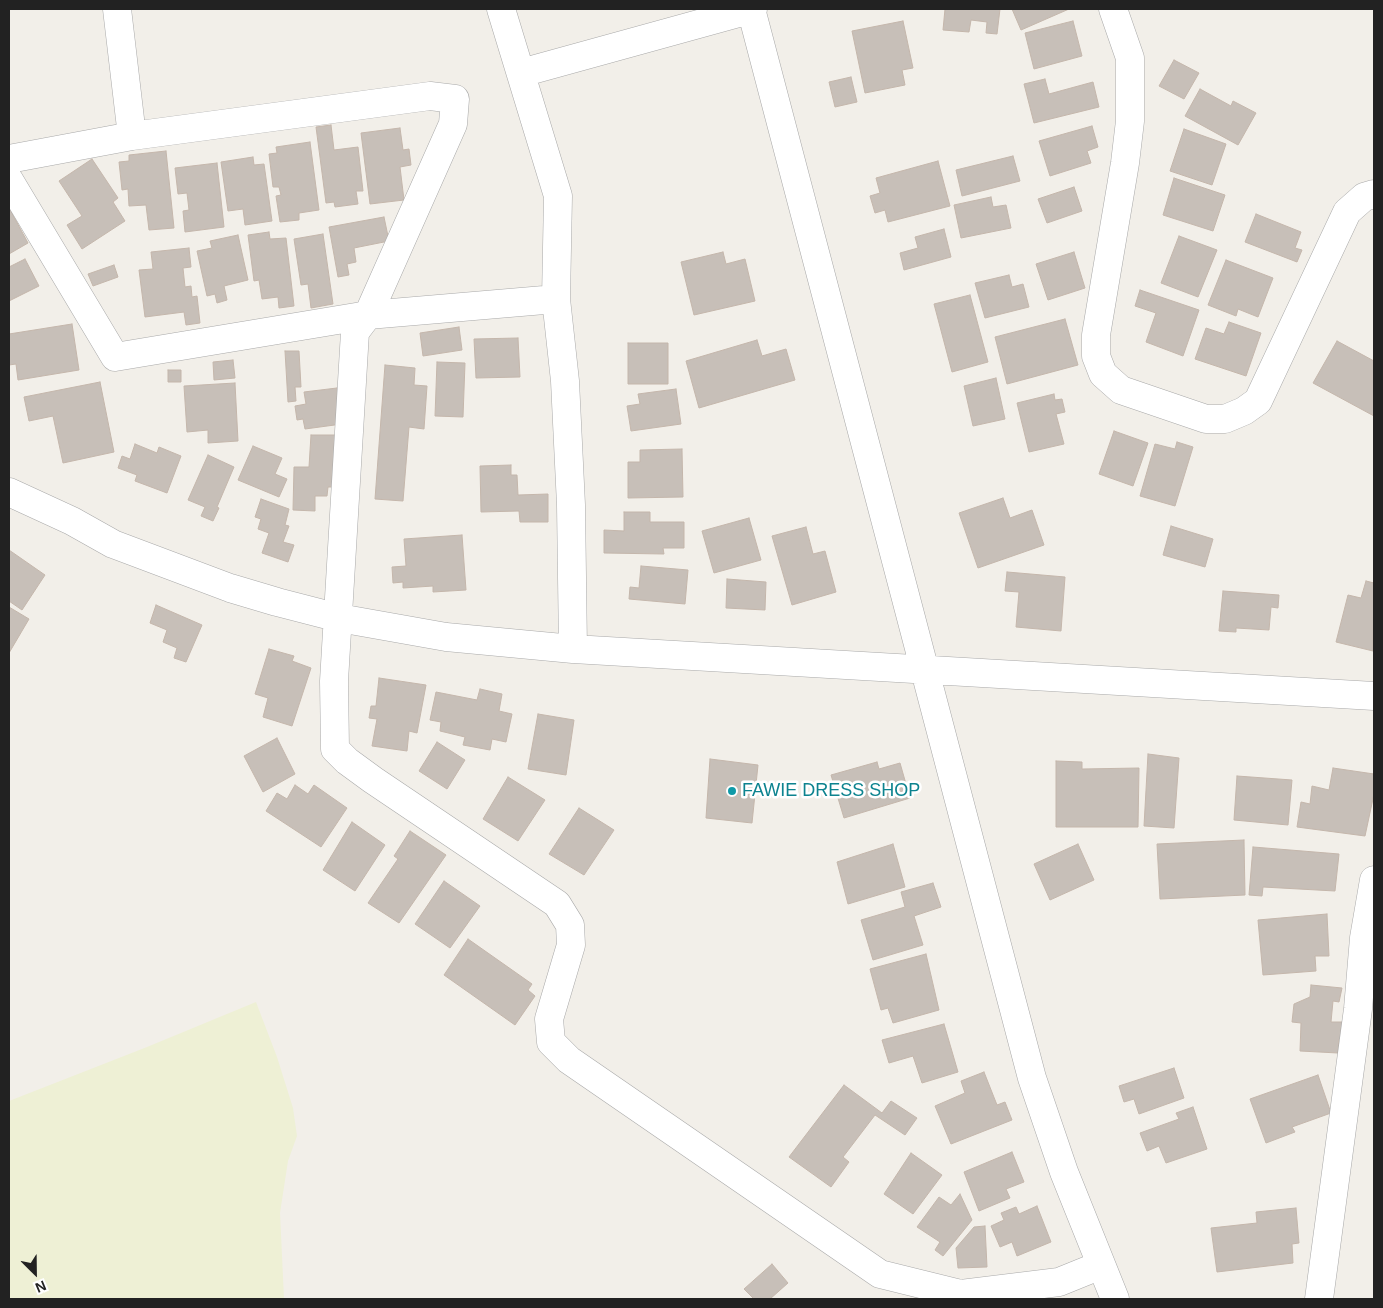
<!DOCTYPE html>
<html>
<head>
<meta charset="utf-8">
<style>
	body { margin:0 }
	#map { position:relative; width:1383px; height:1308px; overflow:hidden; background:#f2efe9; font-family:Helvetica,sans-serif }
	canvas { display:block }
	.frame { position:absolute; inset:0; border:10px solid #222; pointer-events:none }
	.north { position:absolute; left:10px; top:1248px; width:50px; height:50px; -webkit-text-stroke:4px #fff; paint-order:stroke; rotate:157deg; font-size:14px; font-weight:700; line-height:20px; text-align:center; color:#222 }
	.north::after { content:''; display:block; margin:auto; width:18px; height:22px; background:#222; clip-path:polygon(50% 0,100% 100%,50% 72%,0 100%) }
</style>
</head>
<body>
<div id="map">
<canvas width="1383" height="1308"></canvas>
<div class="frame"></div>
<div class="north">N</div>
</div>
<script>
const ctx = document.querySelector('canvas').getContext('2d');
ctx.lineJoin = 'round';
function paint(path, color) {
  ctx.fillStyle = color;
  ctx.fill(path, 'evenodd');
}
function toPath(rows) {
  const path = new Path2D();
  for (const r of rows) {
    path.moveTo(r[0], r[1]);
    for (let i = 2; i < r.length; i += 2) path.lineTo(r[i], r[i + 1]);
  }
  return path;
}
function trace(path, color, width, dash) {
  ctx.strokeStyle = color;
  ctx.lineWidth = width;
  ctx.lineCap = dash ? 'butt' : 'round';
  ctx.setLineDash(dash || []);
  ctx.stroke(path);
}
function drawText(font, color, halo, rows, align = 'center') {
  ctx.font = font + ' Helvetica,sans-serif';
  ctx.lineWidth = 5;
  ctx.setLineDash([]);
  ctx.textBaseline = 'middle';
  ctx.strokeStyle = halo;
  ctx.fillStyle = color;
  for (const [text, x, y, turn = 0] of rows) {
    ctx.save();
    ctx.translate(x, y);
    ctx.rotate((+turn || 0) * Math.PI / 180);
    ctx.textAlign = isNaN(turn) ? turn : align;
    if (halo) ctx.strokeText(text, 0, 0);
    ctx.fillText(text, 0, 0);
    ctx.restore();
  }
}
paint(toPath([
	[256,1002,277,1057,293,1108,297,1136,288,1161,280,1213,284,1299,9,1299,9,1101,147,1047]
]), '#eef0d5');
const building = toPath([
	[945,9,1000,9,997,34,986,33,987,22,971,20,969,32,943,30,945,9],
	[1012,9,1069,9,1021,30,1012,9],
	[903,21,913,68,902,70,905,85,865,93,852,31,903,21],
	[1073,21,1082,56,1034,69,1025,33,1073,21],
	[1174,60,1199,73,1184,99,1159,86,1174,60],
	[851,77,857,102,835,107,829,82,851,77],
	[1045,79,1049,94,1093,82,1099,107,1034,123,1024,84,1045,79],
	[1200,89,1231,106,1233,101,1256,113,1238,145,1185,116,1200,89],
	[331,125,334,150,358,147,363,191,356,191,358,204,335,207,334,202,326,203,316,127,331,125],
	[1092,126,1098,147,1087,151,1091,163,1050,176,1039,141,1092,126],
	[400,128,403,150,409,149,411,165,400,167,404,200,370,204,361,133,400,128],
	[1184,129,1226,144,1212,185,1170,171,1184,129],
	[310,142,319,210,299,213,299,220,280,222,276,196,281,195,279,187,273,187,269,154,277,153,276,147,310,142],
	[166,151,174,228,149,230,146,205,129,206,128,189,122,190,119,162,129,161,129,155,166,151],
	[1013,156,1020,181,962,196,956,170,1013,156],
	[253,157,254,165,264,164,272,221,245,225,243,209,228,211,221,162,253,157],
	[92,159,118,198,113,202,125,221,82,249,67,225,82,216,59,181,92,159],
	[938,161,950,206,888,222,885,210,875,213,870,196,880,193,876,178,938,161],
	[217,163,224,227,185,232,183,211,189,210,187,193,178,194,175,168,217,163],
	[1174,178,1225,195,1213,231,1163,215,1174,178],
	[1074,187,1082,211,1047,223,1038,199,1074,187],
	[991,197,993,207,1006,205,1011,228,961,238,954,205,991,197],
	[9,208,28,243,9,254,9,208],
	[1256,214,1301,232,1295,248,1302,250,1297,262,1245,242,1256,214],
	[384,217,389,241,354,248,356,262,347,264,349,275,338,277,329,227,384,217],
	[944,229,951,257,904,270,900,253,918,248,915,237,944,229],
	[269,232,270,239,286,238,294,306,279,308,278,297,262,299,259,280,254,281,248,235,269,232],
	[323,234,333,304,311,308,308,284,301,285,294,239,323,234],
	[238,235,248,280,224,286,227,300,217,303,215,294,207,296,197,251,212,248,210,241,238,235],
	[1179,236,1217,250,1198,297,1161,283,1179,236],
	[189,248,191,267,183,268,185,287,191,286,192,297,197,296,200,323,186,325,184,312,145,317,139,270,153,269,151,252,189,248],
	[723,252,726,264,745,259,755,301,694,315,681,262,723,252],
	[1074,252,1085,288,1048,300,1036,264,1074,252],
	[25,259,39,286,9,301,9,267,25,259],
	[1226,260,1273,278,1258,317,1238,309,1236,316,1208,305,1226,260],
	[114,265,118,277,93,286,88,274,114,265],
	[1009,275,1012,287,1023,284,1029,307,985,318,975,283,1009,275],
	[1140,290,1199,310,1183,356,1146,342,1156,313,1135,306,1140,290],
	[970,295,988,362,952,372,934,304,970,295],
	[1065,319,1078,365,1007,384,995,337,1065,319],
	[1229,322,1261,333,1246,376,1195,359,1206,328,1224,334,1229,322],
	[72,324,79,370,18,380,16,364,9,365,9,334,72,324],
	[459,327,462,350,423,356,420,333,459,327],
	[518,338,520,377,476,378,474,339,518,338],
	[757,340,762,356,786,349,795,380,699,408,686,361,757,340],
	[1337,341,1374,361,1374,416,1313,383,1337,341],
	[628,343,668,343,668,384,628,384,628,343],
	[285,351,299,351,301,387,295,387,296,401,288,402,285,351],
	[233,360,235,378,214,380,213,362,233,360],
	[437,362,465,363,463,417,435,416,437,362],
	[385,365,415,368,414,385,427,386,424,429,409,427,403,501,375,499,385,365],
	[168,370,181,370,181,382,168,382,168,370],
	[996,378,1005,419,973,426,964,386,996,378],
	[100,382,114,452,63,463,53,416,29,421,24,397,100,382],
	[235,383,238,441,208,443,208,430,187,432,184,386,235,383],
	[337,388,342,424,305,429,303,419,297,420,295,406,306,404,304,392,337,388],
	[676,389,681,424,631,431,627,406,640,404,638,394,676,389],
	[1054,394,1055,400,1062,399,1065,412,1056,414,1064,444,1029,452,1017,403,1054,394],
	[1114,431,1148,443,1133,486,1099,474,1114,431],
	[311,435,339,435,337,487,328,487,327,496,315,496,315,511,293,510,294,467,309,467,311,435],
	[1177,442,1193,447,1175,506,1140,496,1155,444,1175,449,1177,442],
	[135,444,157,453,159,447,181,456,167,493,135,481,137,475,118,468,122,456,130,459,135,444],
	[253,446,282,458,275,474,287,479,279,497,238,480,253,446],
	[682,449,683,497,628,498,628,462,640,462,640,450,682,449],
	[208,455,234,467,217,507,219,508,213,521,201,516,205,507,188,500,208,455],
	[511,465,511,475,517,475,518,495,548,494,548,522,520,522,519,511,481,512,480,466,511,465],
	[1003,498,1010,518,1032,510,1044,545,978,568,959,513,1003,498],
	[261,499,289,509,285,525,289,526,283,542,294,545,288,562,262,553,269,533,258,529,261,519,255,517,261,499],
	[624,512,650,512,650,522,684,522,684,548,663,548,664,554,604,553,604,530,624,531,624,512],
	[749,518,761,560,714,573,702,531,749,518],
	[1171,526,1213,539,1205,567,1163,555,1171,526],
	[806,527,813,554,825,551,836,592,792,605,772,536,806,527],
	[462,535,466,590,433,592,433,586,403,588,403,582,393,583,392,567,406,566,404,539,462,535],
	[9,550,45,575,22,610,9,601,9,550],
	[641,566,688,570,685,604,629,599,630,587,639,588,641,566],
	[1007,572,1065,577,1061,631,1016,627,1019,592,1005,591,1007,572],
	[727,579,766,582,765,610,726,608,727,579],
	[1366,581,1374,583,1373,651,1336,642,1348,595,1361,598,1366,581],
	[1223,591,1279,595,1278,608,1271,607,1269,630,1236,628,1236,632,1219,631,1223,591],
	[156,605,202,625,186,662,174,658,177,648,163,642,167,630,150,623,156,605],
	[9,607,29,619,9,653,9,607],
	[269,649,294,656,292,661,311,668,292,726,263,717,268,698,255,694,269,649],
	[379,678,426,685,417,733,409,731,407,751,372,746,377,719,369,718,371,706,376,706,379,678],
	[480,689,502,694,499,711,512,714,506,742,492,739,490,750,463,745,465,737,440,731,441,722,430,720,436,692,477,700,480,689],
	[538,714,574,720,566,775,528,769,538,714],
	[277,738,295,774,263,792,244,756,277,738],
	[437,742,465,760,447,789,419,771,437,742],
	[1148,754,1179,758,1174,828,1144,826,1148,754],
	[710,759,758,765,752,823,706,818,710,759],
	[1056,761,1082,762,1082,769,1139,768,1138,827,1056,827,1056,761],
	[877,762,879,769,900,763,910,798,844,818,831,775,877,762],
	[1333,768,1374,774,1374,794,1365,836,1297,827,1301,802,1310,804,1312,786,1329,790,1333,768],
	[1237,776,1292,780,1288,825,1234,820,1237,776],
	[508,777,545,800,518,841,483,819,508,777],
	[295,785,308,794,314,785,347,808,321,847,266,811,277,793,287,799,295,785],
	[579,808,614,830,584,875,549,854,579,808],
	[352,822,385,845,355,891,323,870,352,822],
	[410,831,446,855,399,923,368,903,398,859,394,856,410,831],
	[1244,840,1245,895,1160,899,1157,844,1244,840],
	[893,844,905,887,848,904,837,862,893,844],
	[1078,844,1094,880,1050,900,1034,864,1078,844],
	[1253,847,1339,854,1335,891,1263,887,1262,896,1249,895,1253,847],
	[444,881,480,906,450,948,415,924,444,881],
	[933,883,941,907,914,916,923,945,873,960,861,920,905,907,901,892,933,883],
	[1327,914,1329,956,1315,956,1316,971,1263,975,1258,920,1327,914],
	[468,939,532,984,528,990,535,996,515,1025,444,975,468,939],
	[926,954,939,1010,893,1023,888,1008,881,1010,870,969,926,954],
	[1311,985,1342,988,1339,1002,1333,1001,1331,1022,1345,1022,1344,1039,1339,1039,1338,1053,1300,1051,1301,1023,1292,1022,1294,1004,1310,997,1311,985],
	[944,1024,958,1072,922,1083,913,1056,889,1063,882,1040,944,1024],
	[1174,1068,1184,1098,1139,1114,1134,1099,1124,1102,1119,1086,1174,1068],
	[984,1072,997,1105,1005,1102,1012,1120,951,1144,935,1106,965,1093,961,1081,984,1072],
	[1318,1075,1331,1113,1292,1127,1295,1132,1266,1143,1250,1099,1318,1075],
	[844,1085,882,1113,891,1101,917,1118,905,1135,875,1115,843,1157,849,1162,831,1187,789,1157,844,1085],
	[1193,1107,1207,1149,1166,1163,1159,1146,1147,1151,1140,1133,1179,1119,1176,1113,1193,1107],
	[1012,1152,1024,1182,1006,1189,1010,1198,979,1211,964,1172,1012,1152],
	[911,1153,942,1175,913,1214,884,1194,911,1153],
	[960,1194,972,1220,943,1256,935,1250,940,1242,917,1227,939,1197,951,1205,960,1194],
	[1037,1206,1051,1242,1017,1256,1012,1242,1000,1247,991,1226,1004,1220,1001,1213,1016,1207,1019,1214,1037,1206],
	[1296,1208,1299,1243,1292,1244,1293,1263,1217,1272,1211,1228,1257,1223,1256,1212,1296,1208],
	[985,1226,987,1267,958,1268,956,1248,974,1227,985,1226],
	[772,1264,788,1283,770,1299,754,1299,744,1289,772,1264]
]);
paint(building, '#c7bfb8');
trace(building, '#c4b6ab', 1);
const minor = toPath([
	[117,9,132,136],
	[501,9,558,196,556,299,565,381,571,505,573,649],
	[751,9,1032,1078,1064,1172,1115,1299],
	[1113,9,1130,58,1130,121,1125,163,1096,335,1096,356,1103,374,1121,390,1206,419,1225,419,1244,411,1258,401,1347,212,1364,197,1374,194],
	[521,73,753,9],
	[9,159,132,136,430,96,455,99,453,124,368,315,355,332,334,681,335,749,347,761,373,780,557,904,570,925,571,945,549,1019,551,1042,569,1060,880,1274,961,1294,1059,1282,1101,1265],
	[9,180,115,357,368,315,556,299],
	[9,492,72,521,113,544,230,588,277,602,339,618,446,637,573,649,1374,696],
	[1319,1299,1358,1009,1364,938,1374,880]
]);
trace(minor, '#a9a9a9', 29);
trace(minor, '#fff', 28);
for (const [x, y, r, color] of [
	[732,791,5,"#0f9aa8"]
]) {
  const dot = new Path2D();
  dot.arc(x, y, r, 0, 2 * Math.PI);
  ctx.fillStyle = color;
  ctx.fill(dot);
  trace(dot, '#fff', 2);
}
drawText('18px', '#0d838f', '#fff', [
	["FAWIE DRESS SHOP",742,791]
], 'left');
</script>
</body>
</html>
